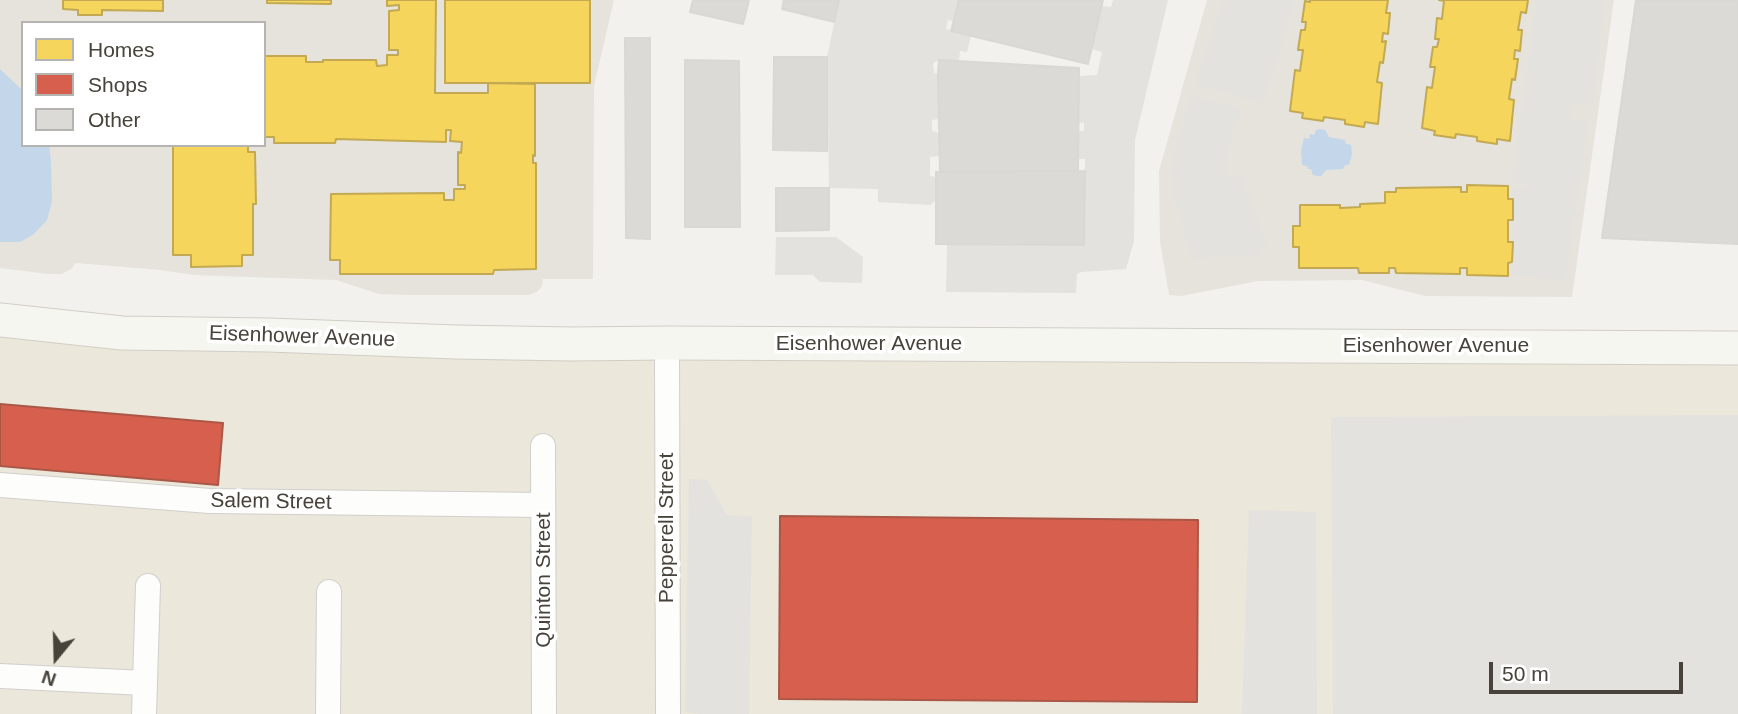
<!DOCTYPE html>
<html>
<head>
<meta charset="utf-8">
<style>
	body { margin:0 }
	#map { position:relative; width:1738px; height:714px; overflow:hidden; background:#f2f1ed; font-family:Helvetica,sans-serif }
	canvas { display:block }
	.legend { position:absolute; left:21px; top:21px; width:245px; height:126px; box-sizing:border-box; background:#fff; border:2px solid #b5b4b0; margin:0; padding:9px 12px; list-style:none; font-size:21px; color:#47433a }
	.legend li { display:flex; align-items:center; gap:14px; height:35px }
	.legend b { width:35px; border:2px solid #b5b4b0 }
	.north { position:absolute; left:21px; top:623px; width:70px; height:70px; -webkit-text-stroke:5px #fff; paint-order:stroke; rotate:199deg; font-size:19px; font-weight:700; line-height:28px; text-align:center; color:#47433a }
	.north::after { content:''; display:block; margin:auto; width:24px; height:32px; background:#47433a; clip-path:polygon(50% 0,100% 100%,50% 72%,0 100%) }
	.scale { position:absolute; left:1489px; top:662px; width:194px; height:32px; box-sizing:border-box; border:4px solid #47433a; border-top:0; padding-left:9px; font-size:21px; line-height:24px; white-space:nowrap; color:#47433a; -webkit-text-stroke:5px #fff; paint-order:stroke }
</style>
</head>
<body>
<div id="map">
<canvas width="1738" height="714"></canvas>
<ul class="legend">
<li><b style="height:19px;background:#f6d55c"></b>Homes</li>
<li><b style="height:19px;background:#d6604d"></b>Shops</li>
<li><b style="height:19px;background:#dbdad6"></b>Other</li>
</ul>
<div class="north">N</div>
<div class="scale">50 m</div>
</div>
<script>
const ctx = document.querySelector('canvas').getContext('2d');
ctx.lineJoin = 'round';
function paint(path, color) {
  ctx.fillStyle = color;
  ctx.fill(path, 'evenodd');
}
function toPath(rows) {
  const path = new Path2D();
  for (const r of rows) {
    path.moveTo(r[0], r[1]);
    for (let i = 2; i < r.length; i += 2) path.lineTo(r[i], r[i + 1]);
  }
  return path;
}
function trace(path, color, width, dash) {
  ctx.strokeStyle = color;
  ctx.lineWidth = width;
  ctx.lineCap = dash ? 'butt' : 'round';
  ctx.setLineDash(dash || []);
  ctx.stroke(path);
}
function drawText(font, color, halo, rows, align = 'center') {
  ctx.font = font + ' Helvetica,sans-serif';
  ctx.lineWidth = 7;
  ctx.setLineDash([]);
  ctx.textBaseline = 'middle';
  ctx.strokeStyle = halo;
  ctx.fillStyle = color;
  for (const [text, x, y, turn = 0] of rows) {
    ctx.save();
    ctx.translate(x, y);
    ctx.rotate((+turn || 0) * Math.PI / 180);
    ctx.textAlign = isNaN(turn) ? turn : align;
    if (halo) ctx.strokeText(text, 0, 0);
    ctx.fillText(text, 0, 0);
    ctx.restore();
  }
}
paint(toPath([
	[0,0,614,0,594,86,593,279,543,279,542,286,538,291,530,295,405,295,379,294,336,280,194,275,160,270,76,263,71,269,62,274,48,274,0,268],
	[23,23,264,23,264,145,23,145],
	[1207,0,1614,0,1572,297,1425,296,1362,280,1258,281,1181,296,1169,295,1160,241,1159,171]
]), '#e5e3dc');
paint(toPath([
	[0,317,138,333,1738,346,1738,714,0,714]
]), '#ece7db');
paint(toPath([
	[839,0,959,0,954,21,948,20,946,29,971,36,967,52,960,51,959,61,939,60,933,63,934,73,938,74,939,119,932,120,932,131,939,133,940,156,930,157,930,176,936,177,936,200,930,205,878,202,878,189,829,188,827,57],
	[1113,0,1168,0,1135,140,1134,241,1126,269,1081,272,1077,274,1076,293,946,292,947,244,1084,245,1085,159,1079,159,1078,131,1084,131,1084,123,1079,122,1079,76,1097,75,1102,52,1091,49,1101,6,1111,7],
	[1223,0,1295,0,1264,103,1196,85],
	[1537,0,1605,0,1592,106,1572,104,1570,119,1588,122,1565,281,1510,274,1511,188,1526,188,1527,184,1512,181],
	[1192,95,1241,109,1232,134,1227,153,1226,177,1232,180,1240,172,1247,179,1242,186,1253,198,1250,203,1256,210,1253,214,1260,222,1257,226,1264,234,1261,237,1268,243,1255,257,1213,256,1194,262,1180,218,1174,193,1172,171,1175,148],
	[776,237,836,237,863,257,862,283,820,282,813,275,775,275],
	[1738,415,1738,714,1333,714,1331,417],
	[689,479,707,480,727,515,752,516,749,714,699,714,685,712],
	[1249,510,1316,512,1317,714,1242,714]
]), '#e3e2de');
paint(toPath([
	[0,69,23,91,23,145,49,145,51,161,52,201,47,220,34,234,20,242,0,242],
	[1320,129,1325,130,1329,137,1345,140,1346,144,1351,145,1352,154,1349,165,1345,165,1343,169,1326,170,1321,176,1317,176,1313,175,1311,169,1308,169,1307,166,1302,165,1301,151,1304,138,1309,139,1310,134,1314,135,1316,130]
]), '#c3d6ea');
const homes = toPath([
	[63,0,163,0,163,11,102,10,102,15,78,15,78,10,63,9,63,0],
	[267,0,331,0,331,4,267,3,267,0],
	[387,0,436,0,435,93,488,93,488,83,535,84,535,156,533,155,533,163,536,163,536,269,494,270,493,274,340,274,340,260,330,260,331,194,444,193,444,200,454,200,454,189,465,189,465,185,458,185,458,152,461,153,462,142,450,141,451,130,446,130,446,142,336,139,335,143,274,143,274,137,264,137,264,56,306,56,306,62,323,62,323,60,376,60,377,66,387,65,387,55,398,55,398,50,389,50,389,11,399,10,399,5,387,6,387,0],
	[445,0,590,0,590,83,445,83,445,0],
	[1310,0,1388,0,1386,13,1390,13,1388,34,1383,33,1382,42,1386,41,1383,63,1380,62,1377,82,1382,83,1378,124,1365,122,1364,127,1345,124,1345,120,1324,117,1323,121,1302,118,1303,113,1290,111,1295,70,1300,71,1303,50,1298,50,1301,30,1305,30,1306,22,1302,22,1305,1,1310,2,1310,0],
	[1439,0,1528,0,1526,13,1521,12,1518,30,1522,30,1520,51,1515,50,1514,59,1518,59,1515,80,1512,79,1509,99,1514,100,1510,141,1497,139,1497,144,1477,141,1477,137,1456,134,1455,138,1434,135,1435,131,1422,128,1427,87,1432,88,1435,67,1430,67,1433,47,1437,47,1439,39,1435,39,1437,18,1442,19,1444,1,1439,0],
	[173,145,248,145,248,152,255,152,256,204,253,204,253,255,242,255,242,266,191,267,191,255,173,255,173,145],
	[1467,185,1508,186,1508,199,1513,199,1513,220,1508,220,1508,242,1513,242,1512,262,1508,263,1508,276,1467,275,1467,268,1460,268,1460,274,1396,273,1395,268,1389,268,1389,273,1359,273,1358,268,1299,268,1299,247,1293,247,1293,226,1300,226,1300,205,1340,205,1340,208,1360,207,1360,204,1385,203,1385,192,1396,192,1396,188,1461,187,1461,192,1467,192,1467,185]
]);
paint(homes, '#f6d55c');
trace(homes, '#c2a952', 2);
const shops = toPath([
	[0,404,223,423,218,485,0,466,0,404],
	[780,516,1198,520,1197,702,779,699,780,516]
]);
paint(shops, '#d6604d');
trace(shops, '#ab5747', 2);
const building = toPath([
	[693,0,749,0,743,24,690,12,693,0],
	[784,0,839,0,834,22,782,9,784,0],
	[959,0,1103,0,1088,64,951,31,959,0],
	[1636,0,1738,0,1738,244,1602,238,1636,0],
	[625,38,650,38,650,239,626,238,625,38],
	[774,57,827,57,827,151,773,150,774,57],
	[685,60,739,61,740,227,685,227,685,60],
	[939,60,1079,68,1078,171,940,172,938,74,939,60],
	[1085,171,1084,245,936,244,936,172,1085,171],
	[776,188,829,188,829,230,776,231,776,188]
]);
paint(building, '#dbdad6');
trace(building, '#dad8d3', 2);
const street = toPath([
	[667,343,668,714],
	[543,446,544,714],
	[0,485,210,501,543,505],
	[0,676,145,683],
	[144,714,148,586],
	[328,714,329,592]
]);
const secondary = toPath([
	[0,320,122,333,269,335,456,342,571,344,667,343,1738,348]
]);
trace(street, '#d0cfcb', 26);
trace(secondary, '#d0cec5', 35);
trace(street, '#fdfdfc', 24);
trace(secondary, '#f6f6f1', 33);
drawText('21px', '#47433a', '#fff', [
	["Eisenhower Avenue",302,337,2],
	["Eisenhower Avenue",869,344],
	["Eisenhower Avenue",1436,346],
	["Salem Street",271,502,1],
	["Pepperell Street",667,528,-90],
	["Quinton Street",544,580,-90]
]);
</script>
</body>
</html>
